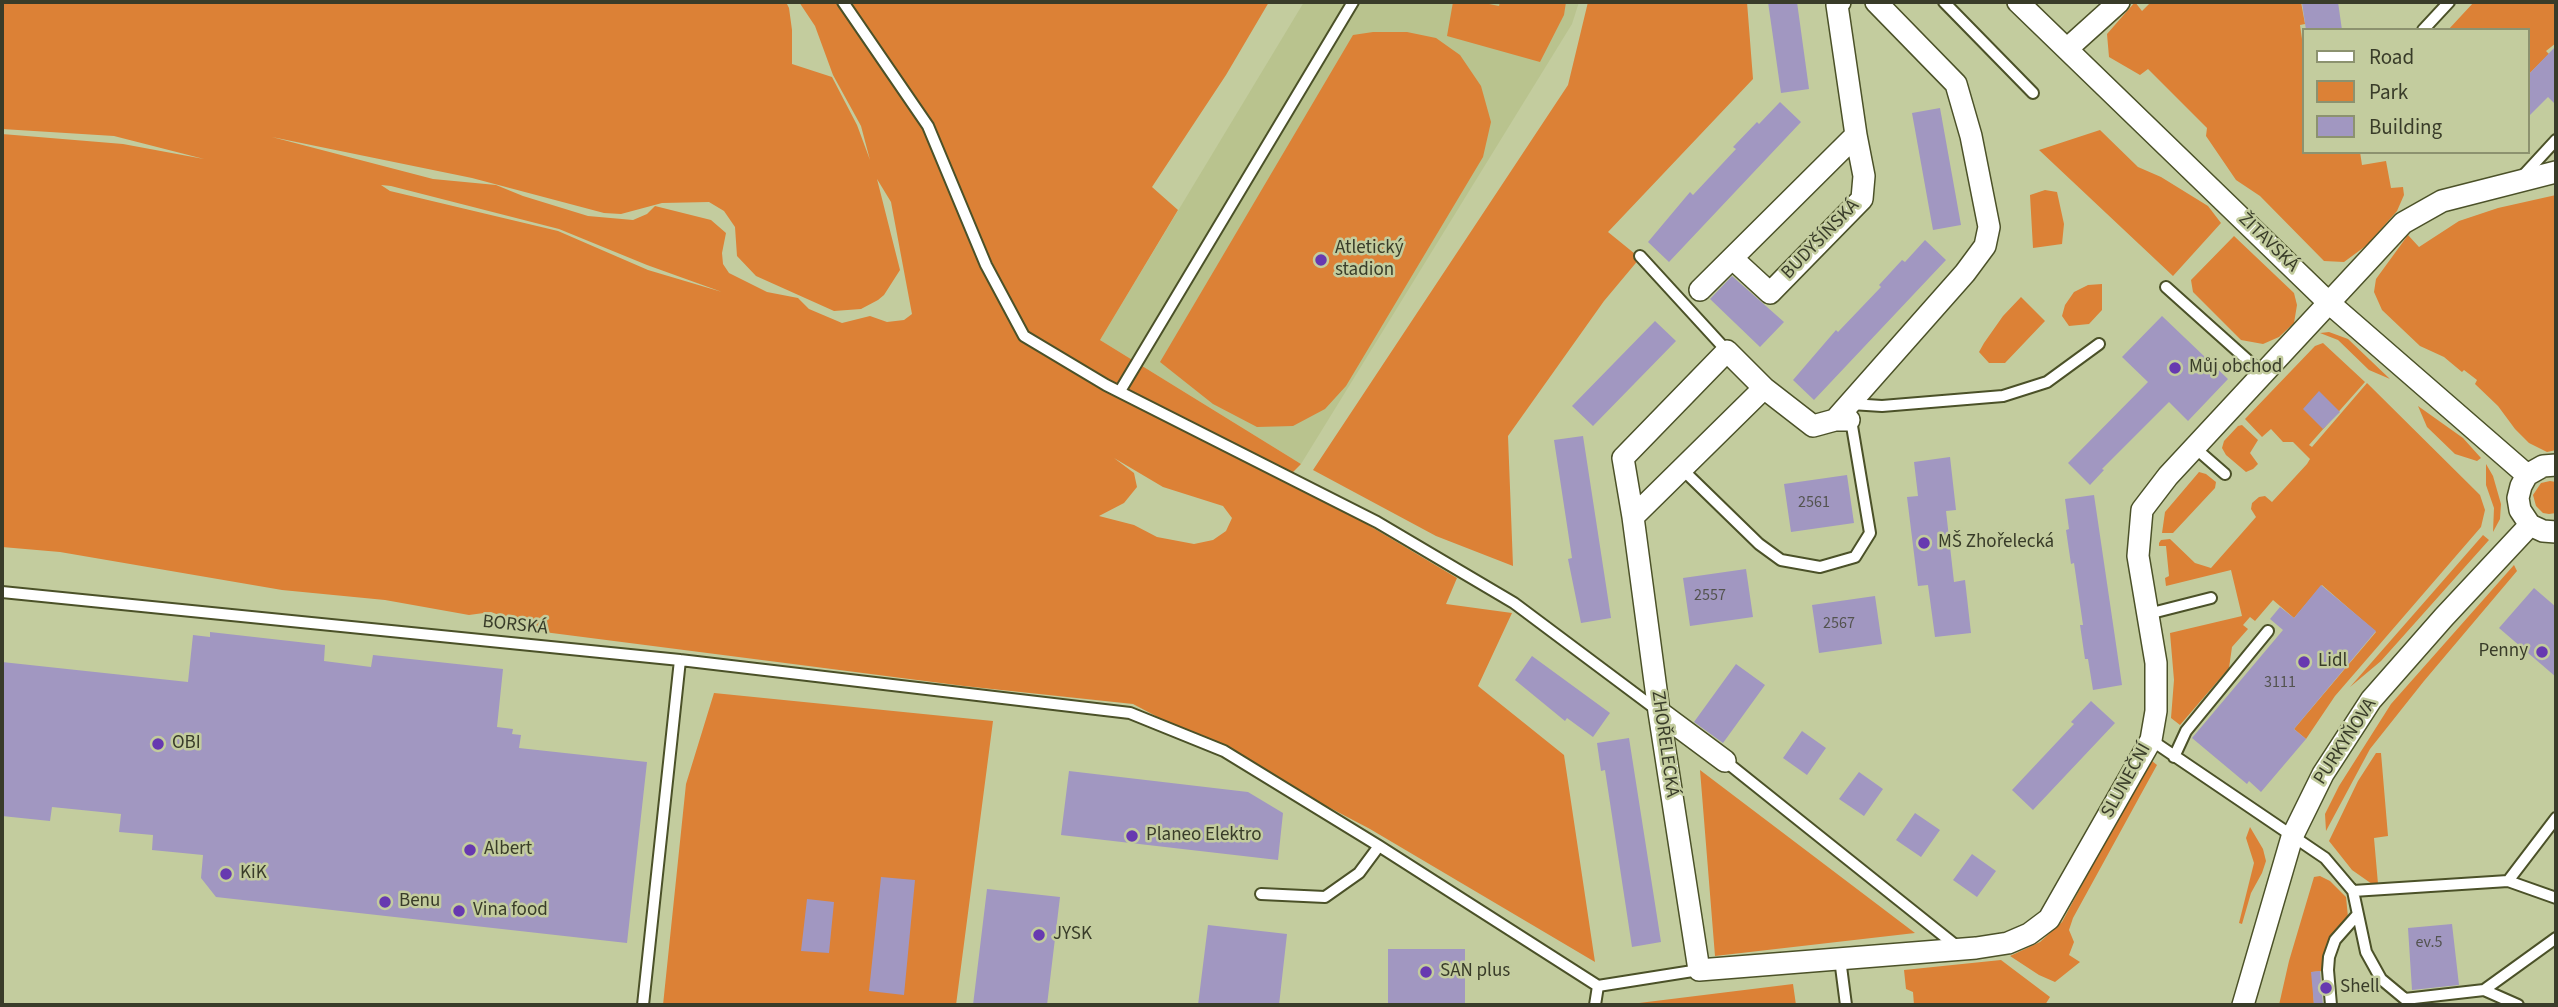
<!DOCTYPE html>
<html>
<head>
<meta charset="utf-8">
<style>
	body { margin:0 }
	#map { position:relative; width:2558px; height:1007px; overflow:hidden; background:#c3cc9e; font-family:"Source Sans 3",sans-serif }
	canvas { display:block }
	.frame { position:absolute; inset:0; border:4px solid #393c29; pointer-events:none }
	.legend { position:absolute; left:2302px; top:28px; width:228px; height:126px; box-sizing:border-box; background:#c3cc9e; border:2px solid #8c926f; margin:0; padding:9px 12px; list-style:none; font-size:21px; color:#393c29 }
	.legend li { display:flex; align-items:center; gap:14px; height:35px }
	.legend b { width:35px; border:2px solid #8c926f }
</style>
</head>
<body>
<div id="map">
<canvas width="2558" height="1007"></canvas>
<div class="frame"></div>
<ul class="legend">
<li><b style="height:9px;background:#fff"></b>Road</li>
<li><b style="height:19px;background:#dc8136"></b>Park</li>
<li><b style="height:19px;background:#a197c1"></b>Building</li>
</ul>
</div>
<script>
const ctx = document.querySelector('canvas').getContext('2d');
ctx.lineJoin = 'round';
function paint(path, color) {
  ctx.fillStyle = color;
  ctx.fill(path, 'evenodd');
}
function toPath(rows) {
  const path = new Path2D();
  for (const r of rows) {
    path.moveTo(r[0], r[1]);
    for (let i = 2; i < r.length; i += 2) path.lineTo(r[i], r[i + 1]);
  }
  return path;
}
function trace(path, color, width, dash) {
  ctx.strokeStyle = color;
  ctx.lineWidth = width;
  ctx.lineCap = dash ? 'butt' : 'round';
  ctx.setLineDash(dash || []);
  ctx.stroke(path);
}
function drawText(font, color, halo, rows, align = 'center') {
  ctx.font = font + ' "Source Sans 3",sans-serif';
  ctx.lineWidth = 5;
  ctx.setLineDash([]);
  ctx.textBaseline = 'middle';
  ctx.strokeStyle = halo;
  ctx.fillStyle = color;
  for (const [text, x, y, turn = 0] of rows) {
    ctx.save();
    ctx.translate(x, y);
    ctx.rotate((+turn || 0) * Math.PI / 180);
    ctx.textAlign = isNaN(turn) ? turn : align;
    if (halo) ctx.strokeText(text, 0, 0);
    ctx.fillText(text, 0, 0);
    ctx.restore();
  }
}
paint(toPath([
	[1304,2,1579,2,1572,24,1301,464,1100,340]
]), '#b9c38e');
paint(toPath([
	[2,2,786,2,789,8,792,30,792,64,832,77,857,125,870,160,861,126,833,75,815,26,799,2,1269,2,1226,75,1152,187,1178,210,1100,340,1301,464,1288,477,1457,578,1446,604,1512,613,1478,686,1564,755,1595,962,1370,829,1133,704,964,686,544,632,491,612,469,615,385,600,282,590,60,552,2,547,2,134,123,144,204,159,114,136,2,129],
	[272,137,472,178,604,213,621,214,662,203,709,202,724,211,735,227,737,256,756,276,834,311,861,309,878,300,884,295,900,270,877,179,891,202,912,314,904,320,887,322,870,316,842,323,809,309,798,298,767,292,729,273,723,264,722,253,726,233,711,220,655,206,647,214,633,220,588,216,523,196,496,185,433,179],
	[381,185,391,186,559,229,647,265,722,292,648,270,558,231,390,191],
	[1114,458,1163,487,1223,506,1232,518,1226,531,1213,540,1194,544,1157,537,1134,525,1099,516,1124,503,1137,487,1134,473],
	[1453,2,1479,2,1499,6,1500,2,1566,2,1564,15,1540,62,1447,36],
	[1588,2,1747,2,1753,79,1608,232,1640,258,1604,301,1508,436,1513,566,1436,536,1313,470,1568,85],
	[2135,2,2142,11,2151,2,2301,2,2305,24,2300,25,2304,53,2304,152,2360,152,2362,165,2386,161,2391,188,2403,187,2404,195,2397,211,2367,245,2344,262,2324,261,2260,196,2236,180,2206,136,2207,128,2148,69,2140,75,2109,57,2107,34],
	[2474,2,2556,2,2556,43,2546,51,2549,54,2528,75,2528,30,2448,30],
	[1373,32,1407,32,1436,38,1460,55,1481,86,1491,122,1483,157,1346,386,1325,409,1293,426,1257,427,1213,404,1160,362,1353,35],
	[2100,130,2138,167,2161,177,2208,206,2221,223,2173,276,2039,150],
	[2045,190,2057,192,2064,224,2062,244,2033,248,2030,195],
	[2556,195,2556,450,2547,452,2529,443,2515,429,2498,406,2475,384,2477,380,2464,370,2462,372,2444,357,2420,346,2382,310,2374,292,2376,279,2408,235,2419,247,2459,221,2498,208],
	[2234,236,2294,293,2297,305,2294,323,2279,337,2263,344,2241,340,2193,292,2191,280],
	[2102,284,2102,310,2089,324,2069,326,2062,316,2065,305,2074,292,2088,285],
	[2021,297,2045,321,2005,363,1989,363,1979,352,1984,343,2003,316],
	[2329,332,2348,339,2390,379,2369,370,2338,340,2320,333],
	[2323,343,2365,382,2309,445,2312,447,2367,383,2480,495,2485,510,2481,527,2335,696,2306,739,2294,729,2376,632,2322,585,2294,618,2273,600,2255,621,2250,617,2243,625,2248,629,2232,647,2229,668,2180,725,2171,718,2174,680,2170,633,2242,616,2231,570,2166,586,2165,578,2169,576,2166,546,2159,546,2159,543,2161,540,2170,539,2195,563,2211,568,2256,517,2251,509,2252,503,2259,497,2265,496,2272,502,2307,464,2310,459,2293,442,2283,442,2271,429,2262,437,2245,419,2315,346],
	[2418,406,2463,438,2481,458,2477,461,2455,454,2427,427],
	[2242,425,2258,440,2250,453,2258,464,2253,469,2246,472,2226,455,2222,448,2224,441,2238,426],
	[2486,464,2493,476,2501,504,2500,519,2493,532,2494,508,2486,485],
	[2199,472,2206,474,2216,482,2215,488,2173,533,2162,533,2165,512],
	[2550,481,2556,482,2556,513,2549,514,2543,513,2536,506,2533,495,2541,483],
	[2483,535,2489,540,2381,661,2350,687],
	[2514,565,2517,571,2424,681,2370,749,2326,831,2325,814,2339,786,2391,704],
	[714,693,993,721,956,1005,663,1005,686,784],
	[2376,753,2381,753,2388,836,2374,838,2378,884,2372,884,2352,870,2329,841,2358,781],
	[2152,761,2157,765,2073,918,2069,930,2074,942,2069,955,2080,962,2055,982,2039,975,2010,956,2040,942,2062,922,2147,764],
	[1700,770,1915,933,1715,956],
	[2250,827,2263,849,2266,861,2262,873,2251,893,2242,924,2239,923,2254,863,2246,838],
	[2320,876,2330,881,2346,897,2348,917,2330,941,2323,971,2312,972,2314,1005,2279,1005,2289,961,2314,877],
	[2001,960,2050,997,2045,1005,1914,1005,1913,992,1906,989,1904,970],
	[1793,984,1796,1005,1612,1005,1613,1004,1639,1003]
]), '#dc8136');
paint(toPath([
	[1768,2,1797,2,1809,89,1781,93],
	[2310,2,2338,2,2342,30,2306,30,2302,3],
	[2556,46,2556,105,2548,97,2528,117,2528,75],
	[1780,102,1801,122,1669,262,1648,242,1690,192,1693,195,1736,149,1733,147,1757,122,1759,124],
	[1940,108,1961,225,1933,230,1912,113],
	[1925,240,1946,260,1814,400,1793,380,1836,330,1838,332,1881,287,1879,285,1902,260,1905,262],
	[1732,276,1784,322,1760,347,1710,299],
	[2162,316,2228,379,2188,421,2169,402,2102,469,2104,470,2090,485,2068,463,2148,382,2122,357],
	[1655,321,1676,341,1593,426,1572,406],
	[2319,391,2340,412,2323,429,2303,409],
	[1583,436,1611,618,1581,623,1568,559,1572,558,1554,440],
	[1950,457,1956,510,1946,511,1954,582,1965,580,1971,633,1935,637,1928,585,1918,586,1907,497,1918,496,1914,462],
	[1847,475,1854,523,1791,532,1784,484],
	[2094,495,2122,685,2093,690,2088,659,2085,659,2080,625,2083,625,2074,563,2071,564,2066,530,2069,529,2065,499],
	[1746,569,1753,617,1690,626,1683,578],
	[2321,585,2376,631,2294,729,2306,739,2261,792,2249,781,2247,784,2192,738,2283,630,2270,619,2280,607,2294,618],
	[2534,588,2556,607,2556,677,2499,628],
	[1875,596,1882,644,1819,653,1812,605],
	[210,632,325,645,324,661,371,667,373,655,503,669,497,727,513,729,512,734,521,735,519,748,647,762,627,943,216,897,201,878,203,855,152,850,153,835,119,832,121,814,52,807,50,821,2,816,2,662,188,682,193,635,210,637],
	[1532,656,1610,713,1593,737,1567,718,1565,721,1515,680],
	[1736,664,1765,685,1723,743,1694,722],
	[2091,701,2115,723,2033,810,2012,790,2074,724,2071,722],
	[1802,731,1826,748,1807,775,1783,758],
	[1629,738,1661,942,1632,947,1605,770,1601,771,1597,743],
	[1069,771,1248,792,1283,813,1278,860,1061,835],
	[1859,772,1883,789,1864,816,1839,799],
	[1915,813,1940,830,1921,857,1896,840],
	[1972,854,1996,871,1977,897,1953,880],
	[881,877,915,880,904,995,869,991],
	[987,889,1060,897,1047,1005,973,1005],
	[807,899,834,902,829,953,801,951],
	[2452,924,2459,985,2412,990,2408,928],
	[1208,925,1287,934,1279,1005,1198,1005],
	[1388,949,1465,949,1465,1005,1388,1005],
	[2320,971,2323,1005,2314,1005,2311,972]
]), '#a197c1');
const service = toPath([
	[843,2,928,126,986,265,1024,336,1106,385,1377,522,1514,603,1657,710],
	[1944,2,2033,93],
	[2423,30,2449,2],
	[2521,178,2556,140],
	[1640,256,1727,351],
	[2166,287,2262,373],
	[1120,391,1353,2],
	[1851,404,1882,406,2003,396,2047,382,2099,344],
	[2194,447,2225,474],
	[1683,470,1759,544,1781,560,1820,567,1855,557,1870,533,1851,420],
	[2,592,680,660,1130,713,1224,751,1379,846,1598,986,1699,970],
	[2148,614,2211,598],
	[2151,740,2325,858,2353,891,2366,952,2381,979,2405,999,2484,990,2556,938],
	[2174,757,2186,731,2268,631],
	[1725,761,1959,948],
	[2508,881,2556,818],
	[2353,891,2508,881,2556,898],
	[1261,894,1325,897,1359,873,1379,846],
	[1840,959,1846,1005],
	[2484,990,2518,1005],
	[643,1005,680,660],
	[1595,1005,1598,986],
	[2331,1005,2328,970,2329,957,2335,940,2358,914]
]);
const minor = toPath([
	[2018,2,2328,302,2527,475],
	[2068,48,2119,2],
	[1733,259,1770,293,1862,199,1864,176,1856,135],
	[1700,290,1856,135,1837,5,1840,2],
	[1764,388,1813,426,1835,420,1849,420],
	[1835,420,1965,273,1985,246,1989,227,1971,136,1956,84,1876,2],
	[2556,465,2543,466,2527,475,2521,486,2518,498,2520,510,2530,525,2543,531,2556,532],
	[1633,517,1623,458,1727,351,1764,388,1633,517,1659,712,1699,970,1976,948,2008,943,2029,934,2049,919,2151,740,2156,711,2156,663,2138,556,2142,510,2168,476,2403,223,2442,201,2556,172],
	[1659,712,1725,761],
	[2243,1005,2292,837,2323,774,2371,700,2444,617,2530,525]
]);
trace(service, '#4b5128', 14);
trace(minor, '#4b5128', 24);
trace(service, '#fff', 10);
trace(minor, '#fff', 21);
for (const [x, y, r, color] of [
	[1321,260,7,"#6739b0"],
	[2175,368,7,"#6739b0"],
	[1924,543,7,"#6739b0"],
	[2542,652,7,"#6739b0"],
	[2304,662,7,"#6739b0"],
	[158,744,7,"#6739b0"],
	[1132,836,7,"#6739b0"],
	[470,850,7,"#6739b0"],
	[226,874,7,"#6739b0"],
	[385,902,7,"#6739b0"],
	[459,911,7,"#6739b0"],
	[1039,935,7,"#6739b0"],
	[1426,972,7,"#6739b0"],
	[2326,988,7,"#6739b0"]
]) {
  const dot = new Path2D();
  dot.arc(x, y, r, 0, 2 * Math.PI);
  ctx.fillStyle = color;
  ctx.fill(dot);
  trace(dot, '#c3cc9e', 2.5);
}
drawText('16px', '#53534f', null, [
	["2561",1814,503],
	["2557",1710,596],
	["2567",1839,624],
	["3111",2280,683],
	["ev.5",2429,943]
]);
drawText('19px', '#393c29', '#c3cc9e', [
	["BUDYŠÍNSKÁ",1821,240,-46],
	["ŽITAVSKÁ",2268,243,44],
	["BORSKÁ",515,626,6],
	["PURKYŇOVA",2346,742,-57],
	["ZHOŘELECKÁ",1664,744,82],
	["SLUNEČNÍ",2127,781,-61]
]);
drawText('19px', '#393c29', '#c3cc9e', [
	["Atletický",1335,249],
	["stadion",1335,271],
	["Můj obchod",2189,368],
	["MŠ Zhořelecká",1938,543],
	["Penny",2528,652,"right"],
	["Lidl",2318,662],
	["OBI",172,744],
	["Planeo Elektro",1146,836],
	["Albert",484,850],
	["KiK",240,874],
	["Benu",399,902],
	["Vina food",473,911],
	["JYSK",1053,935],
	["SAN plus",1440,972],
	["Shell",2340,988]
], 'left');
</script>
</body>
</html>
